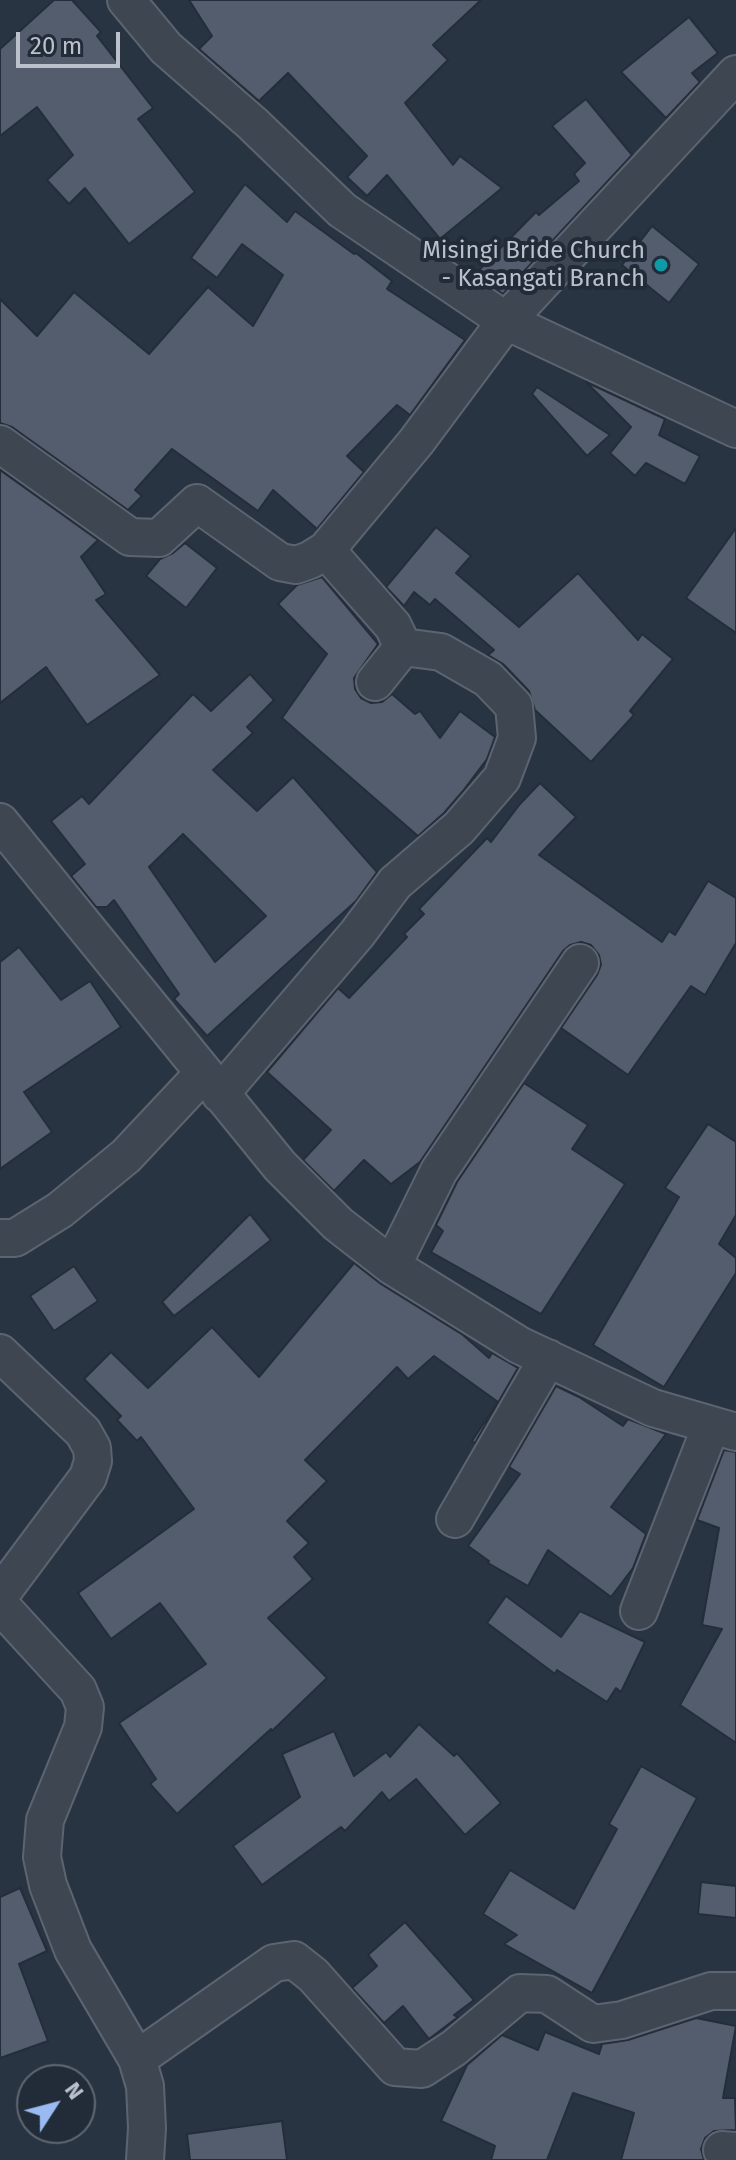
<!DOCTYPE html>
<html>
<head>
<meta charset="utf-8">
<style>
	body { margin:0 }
	#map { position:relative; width:736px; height:2160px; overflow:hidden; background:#293443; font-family:"Fira Sans",sans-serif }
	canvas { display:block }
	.north { position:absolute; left:16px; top:2064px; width:80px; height:80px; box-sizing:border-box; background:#222b38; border:2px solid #5f6773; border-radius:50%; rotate:54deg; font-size:22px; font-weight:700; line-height:32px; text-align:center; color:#bbc1cc }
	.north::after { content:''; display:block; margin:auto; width:28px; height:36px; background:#9abaf2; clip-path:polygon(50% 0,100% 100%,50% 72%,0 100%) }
	.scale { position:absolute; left:16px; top:32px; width:104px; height:36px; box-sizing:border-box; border:4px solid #bbc1cc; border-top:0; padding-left:10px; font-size:24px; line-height:28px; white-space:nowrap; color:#bbc1cc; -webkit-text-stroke:6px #222b38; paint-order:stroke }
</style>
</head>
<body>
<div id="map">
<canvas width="736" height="2160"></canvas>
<div class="north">N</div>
<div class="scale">20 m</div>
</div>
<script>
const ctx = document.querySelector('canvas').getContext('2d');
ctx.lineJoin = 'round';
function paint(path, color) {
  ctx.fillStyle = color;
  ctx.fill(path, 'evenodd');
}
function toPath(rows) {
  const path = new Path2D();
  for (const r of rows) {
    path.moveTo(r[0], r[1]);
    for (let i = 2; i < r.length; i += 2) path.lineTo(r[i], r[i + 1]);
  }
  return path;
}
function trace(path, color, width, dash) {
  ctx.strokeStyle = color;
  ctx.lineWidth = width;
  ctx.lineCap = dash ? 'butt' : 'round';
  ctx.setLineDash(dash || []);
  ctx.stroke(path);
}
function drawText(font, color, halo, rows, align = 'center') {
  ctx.font = font + ' "Fira Sans",sans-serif';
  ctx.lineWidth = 8;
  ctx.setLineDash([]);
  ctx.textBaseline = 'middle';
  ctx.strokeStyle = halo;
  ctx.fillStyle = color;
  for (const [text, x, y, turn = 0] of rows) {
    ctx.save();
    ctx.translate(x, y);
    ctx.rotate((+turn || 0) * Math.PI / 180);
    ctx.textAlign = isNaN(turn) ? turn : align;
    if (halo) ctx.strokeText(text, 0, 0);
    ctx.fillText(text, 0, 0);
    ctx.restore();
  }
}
const building = toPath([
	[54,0,72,0,101,32,97,36,153,108,138,119,195,192,129,244,85,188,69,204,47,180,73,155,37,107,0,136,0,49,54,0],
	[189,0,481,0,433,45,448,60,405,103,453,165,460,156,502,188,440,239,387,175,367,196,347,177,367,156,288,73,259,101,199,49,212,36,189,0],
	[689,17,718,53,692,73,700,82,666,118,621,72,689,17],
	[586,99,632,155,503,294,475,274,536,212,539,215,579,181,574,174,585,163,552,126,586,99],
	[245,184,287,222,295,211,354,254,356,253,392,281,387,289,465,340,410,415,397,405,347,456,364,472,317,529,273,490,258,511,172,449,135,490,142,496,128,510,12,427,0,423,0,299,37,336,74,292,149,354,208,287,253,326,283,275,242,244,217,278,191,258,245,184],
	[652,226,699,264,669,303,622,265,652,226],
	[586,382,665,419,659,435,700,456,685,484,646,463,635,476,610,453,631,427,586,382],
	[537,387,610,435,587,456,532,394,537,387],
	[0,470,98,540,81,557,106,594,96,600,160,675,87,725,46,667,0,703,0,470],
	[436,527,471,556,456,573,519,627,578,573,638,640,642,634,673,659,630,711,634,715,591,762,535,710,529,691,503,664,488,655,494,650,435,599,430,605,414,592,404,606,386,587,436,527],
	[736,528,736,633,686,598,736,528],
	[185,543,217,568,186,608,146,576,160,559,173,553,185,543],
	[322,577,378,644,354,678,355,689,361,698,371,703,382,702,392,694,415,714,420,711,440,738,460,711,495,737,487,759,463,791,444,813,418,836,282,718,327,654,278,604,297,585,322,577],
	[250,674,274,700,247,727,253,733,213,770,257,811,293,777,377,872,356,901,207,1036,174,999,179,994,114,900,107,907,96,907,71,876,85,864,51,821,82,796,89,804,193,694,211,711,250,674],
	[183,834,266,916,215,962,149,867,183,834],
	[540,783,576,817,539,855,662,942,669,931,675,935,708,881,736,898,736,943,705,995,691,986,628,1075,561,1028,597,975,601,965,599,955,591,945,581,942,570,945,563,951,420,1162,391,1184,364,1160,334,1191,303,1160,331,1130,267,1072,338,988,349,998,407,937,404,934,424,914,419,909,487,838,491,842,520,804,540,783],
	[19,947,61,1000,90,981,121,1027,24,1092,52,1132,0,1169,0,962,19,947],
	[524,1083,588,1125,572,1149,625,1184,541,1314,431,1252,443,1231,436,1225,457,1182,524,1083],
	[708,1124,736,1142,736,1215,719,1244,736,1258,736,1273,664,1387,593,1345,679,1197,665,1188,708,1124],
	[250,1214,271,1240,174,1316,162,1302,250,1214],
	[354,1263,381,1284,463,1335,489,1358,492,1353,518,1368,475,1443,472,1441,498,1402,434,1356,408,1379,397,1367,305,1460,327,1481,287,1521,309,1543,294,1557,313,1579,268,1618,327,1678,272,1731,271,1729,177,1814,150,1784,156,1779,119,1723,206,1664,160,1603,111,1639,78,1593,194,1509,141,1437,137,1441,117,1420,121,1416,84,1379,111,1352,148,1388,212,1327,259,1377,354,1263],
	[74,1266,98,1301,54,1331,30,1296,74,1266],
	[556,1386,579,1397,623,1426,628,1419,666,1434,611,1507,646,1534,633,1568,611,1597,548,1550,528,1586,488,1563,489,1561,468,1546,520,1474,509,1467,556,1386],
	[724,1450,736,1452,736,1743,680,1705,722,1629,702,1625,719,1528,697,1520,724,1450],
	[506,1596,561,1637,580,1611,645,1642,621,1692,616,1688,607,1702,557,1670,555,1674,487,1623,506,1596],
	[419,1724,454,1756,457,1753,501,1803,465,1835,416,1779,389,1801,382,1792,345,1831,341,1827,262,1885,233,1846,300,1797,282,1754,334,1731,354,1776,386,1752,390,1757,419,1724],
	[641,1766,697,1798,592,1993,504,1944,517,1935,483,1914,510,1870,574,1909,617,1829,609,1824,641,1766],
	[701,1882,736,1886,736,1918,698,1914,701,1882],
	[20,1888,47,1951,19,1964,48,2041,0,2058,0,1897,20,1888],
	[405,1922,474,2000,454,2015,458,2017,429,2039,403,2006,384,2023,352,1988,377,1966,368,1955,405,1922],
	[696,2018,736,2026,723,2098,735,2098,736,2130,714,2131,705,2138,701,2149,704,2160,621,2160,634,2113,573,2093,547,2160,491,2160,495,2146,441,2121,467,2065,502,2035,538,2050,545,2032,599,2054,602,2044,628,2040,696,2018],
	[282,2121,287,2160,190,2160,187,2134,282,2121]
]);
paint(building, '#535d6d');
trace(building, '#242d3a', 2);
const minor = toPath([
	[126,0,166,48,253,124,342,210,506,321,736,429],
	[0,444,130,537,159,538,197,503,280,562,296,565,310,560,326,550,416,442,506,321,736,74],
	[326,550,393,626,403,647,375,682],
	[0,822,280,1166,338,1224,392,1266,519,1345,653,1408,736,1432],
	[220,1094,357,934,395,883,459,828,502,778,517,738,514,706,488,679,441,652,403,647],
	[0,1238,15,1238,60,1210,126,1156,203,1074],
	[392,1266,439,1171,580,963],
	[0,1353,83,1432,92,1448,93,1461,88,1477,0,1595],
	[455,1519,548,1358],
	[0,1605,78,1690,85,1707,83,1727,45,1820,42,1857,48,1885,73,1950,137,2059,145,2086,147,2128,145,2160],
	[639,1611,711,1426],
	[137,2059,274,1963,294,1960,313,1975,395,2067,422,2069,454,2048,520,1993,547,1994,593,2024,622,2020,711,1991,736,1991],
	[722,2150,736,2151]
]);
trace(minor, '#5c6470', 40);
trace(minor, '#3e4652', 36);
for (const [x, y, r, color] of [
	[661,265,8,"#0f9aa8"]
]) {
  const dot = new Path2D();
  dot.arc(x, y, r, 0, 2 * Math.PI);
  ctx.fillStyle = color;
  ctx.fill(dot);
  trace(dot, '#222b38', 3);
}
drawText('24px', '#bbc1cc', '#222b38', [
	["Misingi Bride Church",645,251],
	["- Kasangati Branch",645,279]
], 'right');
</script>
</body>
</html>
